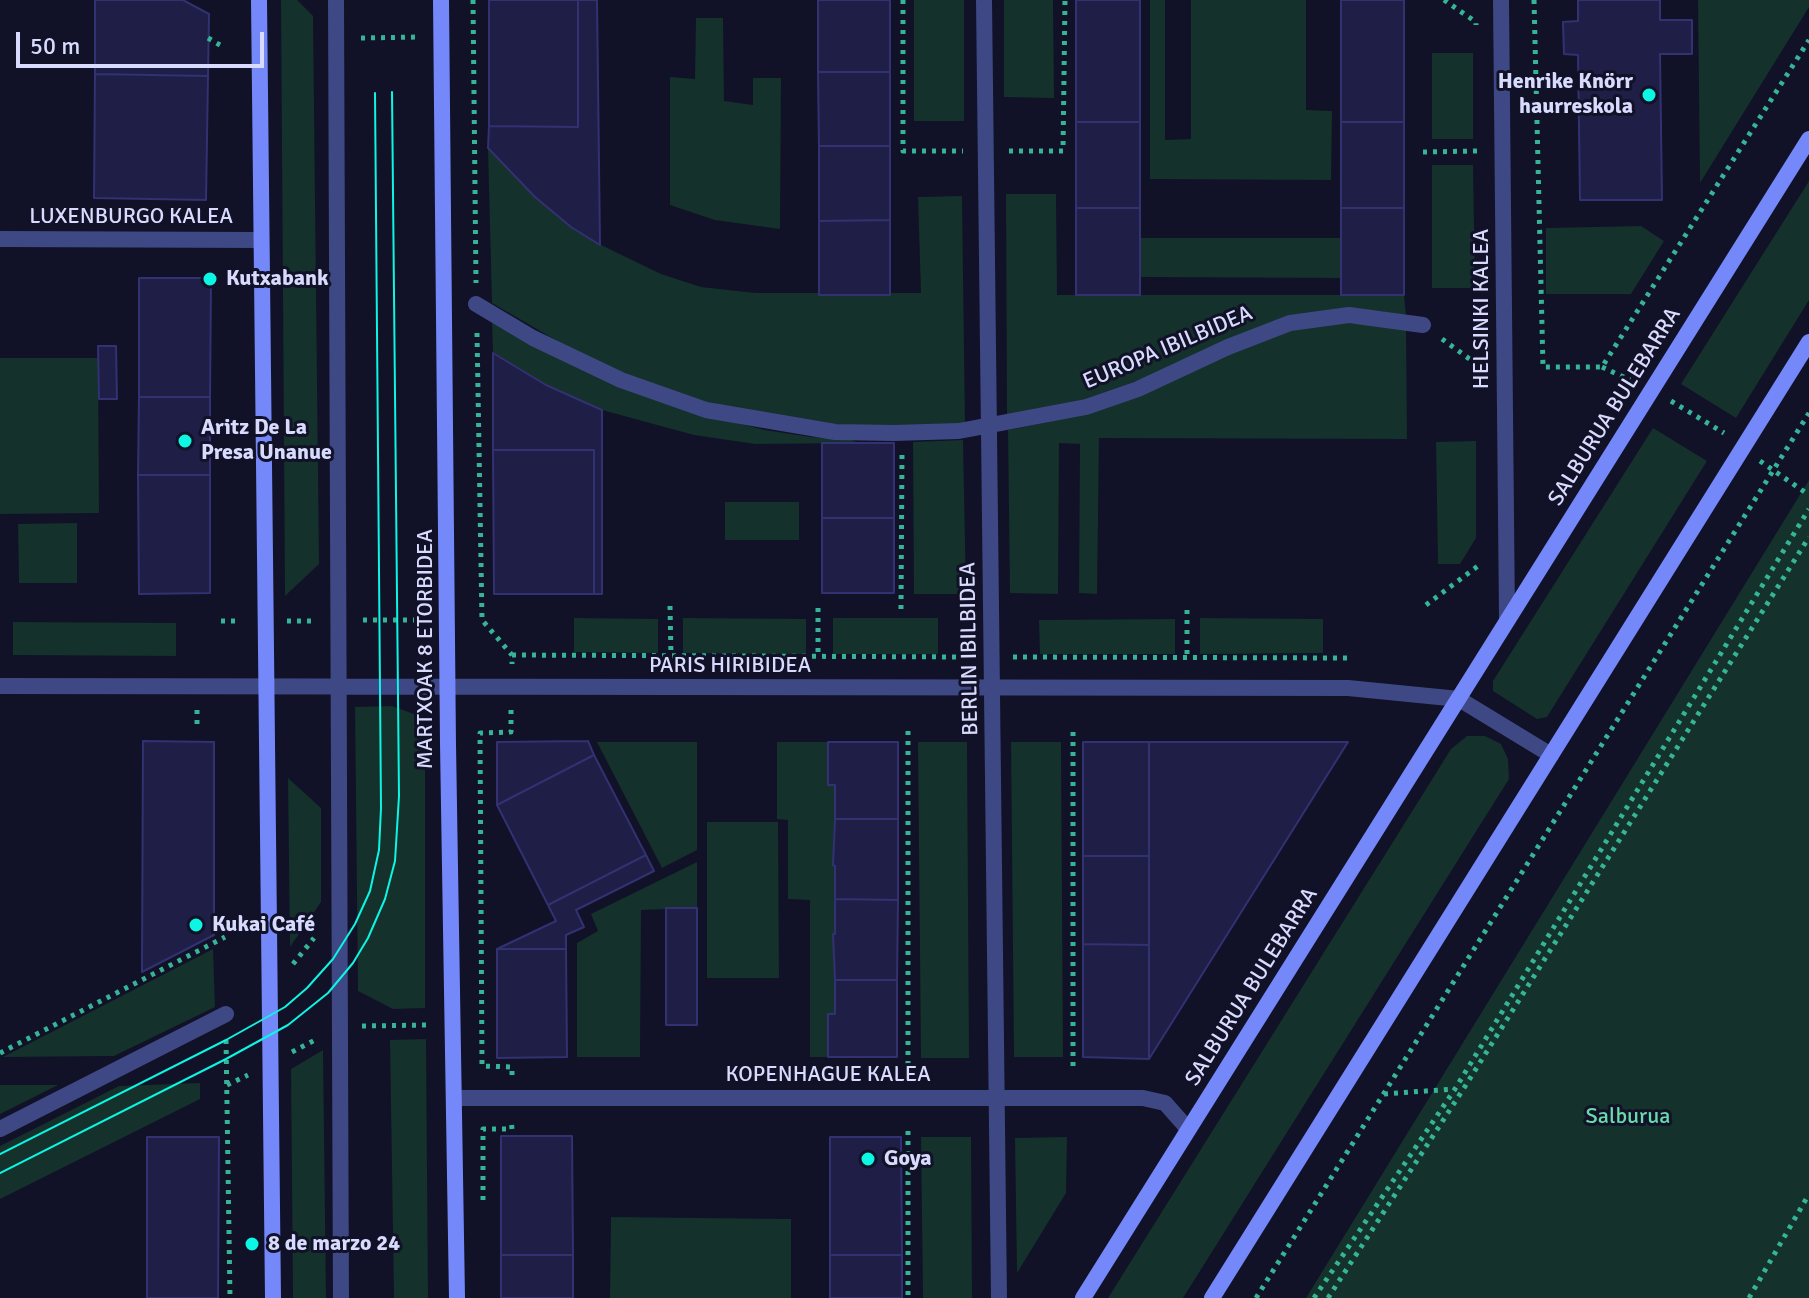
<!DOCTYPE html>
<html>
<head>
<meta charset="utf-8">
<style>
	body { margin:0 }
	#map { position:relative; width:1809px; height:1298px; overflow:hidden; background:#111127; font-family:Signika,sans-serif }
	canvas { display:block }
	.scale { position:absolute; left:16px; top:32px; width:248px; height:36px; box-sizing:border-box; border:4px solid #d8dbfd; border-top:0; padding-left:10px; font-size:24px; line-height:28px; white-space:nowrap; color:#d8dbfd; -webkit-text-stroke:6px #111127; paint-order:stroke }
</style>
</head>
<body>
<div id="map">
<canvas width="1809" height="1298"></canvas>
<div class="scale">50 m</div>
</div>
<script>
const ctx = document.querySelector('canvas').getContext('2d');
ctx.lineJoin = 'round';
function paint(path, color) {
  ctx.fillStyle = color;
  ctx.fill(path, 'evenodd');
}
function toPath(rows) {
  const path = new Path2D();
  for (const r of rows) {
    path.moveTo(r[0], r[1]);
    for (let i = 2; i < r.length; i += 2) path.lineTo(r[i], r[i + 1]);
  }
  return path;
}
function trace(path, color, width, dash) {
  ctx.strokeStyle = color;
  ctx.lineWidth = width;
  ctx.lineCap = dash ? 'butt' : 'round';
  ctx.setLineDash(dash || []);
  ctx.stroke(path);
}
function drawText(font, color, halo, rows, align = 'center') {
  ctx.font = font + ' Signika,sans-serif';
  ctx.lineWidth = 6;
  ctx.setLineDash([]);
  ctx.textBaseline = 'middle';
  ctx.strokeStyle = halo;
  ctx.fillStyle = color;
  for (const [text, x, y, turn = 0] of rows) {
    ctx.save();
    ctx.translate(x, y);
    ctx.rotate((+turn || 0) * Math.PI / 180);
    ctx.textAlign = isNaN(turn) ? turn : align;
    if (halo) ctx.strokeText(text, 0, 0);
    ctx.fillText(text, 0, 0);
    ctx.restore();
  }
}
paint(toPath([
	[281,0,297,0,313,16,319,564,285,596],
	[914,0,964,0,964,121,914,121],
	[1004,0,1053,0,1054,98,1004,97],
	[1150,0,1165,0,1165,140,1191,139,1191,0,1306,0,1306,110,1332,111,1331,180,1150,179],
	[1698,0,1809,0,1809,7,1700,183],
	[696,18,723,18,724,101,753,105,753,78,781,78,780,229,715,220,670,205,670,77,695,79],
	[1432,53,1473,53,1473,139,1432,139],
	[488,148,535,197,571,227,601,245,661,274,701,287,756,293,921,293,918,197,962,196,965,425,860,426,807,422,748,411,693,399,631,377,559,342,492,303],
	[1432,165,1473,165,1475,288,1432,288],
	[1809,181,1809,300,1736,418,1681,384],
	[1006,194,1056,194,1057,295,1404,295,1406,316,1380,311,1340,310,1082,400,1007,417],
	[1641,226,1664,241,1631,294,1546,294,1546,228],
	[1140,238,1341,238,1341,278,1140,277],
	[492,320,709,416,765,430,811,437,849,439,858,443,755,444,694,435,602,410,546,385,493,353],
	[1347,323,1406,327,1407,439,1099,438,1097,594,1079,593,1080,444,1059,443,1058,594,1010,593,1008,430,1078,416,1267,336,1310,325],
	[0,358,98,358,99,513,0,514],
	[1653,428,1707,461,1547,717,1537,719,1493,691,1493,681],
	[963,440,966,594,914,594,913,442],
	[1476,441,1476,538,1460,564,1438,564,1436,442],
	[1809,480,1809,1298,1306,1298],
	[725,502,799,502,799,540,725,540],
	[77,523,77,583,19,583,18,524],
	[574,618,658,619,658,653,574,652],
	[683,618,806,619,806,654,683,653],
	[833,618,938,618,938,654,833,654],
	[1200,618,1323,619,1323,653,1200,654],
	[1175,619,1175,654,1040,654,1039,620],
	[13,622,176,623,176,656,13,655],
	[392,706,414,714,425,733,425,1008,393,1009,358,991,355,707],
	[1467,736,1485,736,1501,744,1508,759,1509,779,1183,1298,1108,1298,1451,749],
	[597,742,697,742,697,850,662,868],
	[777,742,828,742,828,784,835,785,833,865,835,866,835,934,833,934,835,1014,828,1015,828,1057,810,1057,810,900,788,899,788,820,777,819],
	[918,742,967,742,969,1058,921,1058],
	[1011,742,1061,742,1063,1057,1014,1057],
	[288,778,321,808,321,902,290,947],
	[707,822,778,822,779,978,707,978],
	[697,862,697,908,641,910,640,1057,577,1057,577,943,598,931,591,914],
	[213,949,215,1007,114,1056,3,1057],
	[426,1039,428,1298,394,1298,390,1040],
	[323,1050,326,1298,293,1298,291,1069],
	[200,1083,200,1099,0,1199,0,1146,119,1086],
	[0,1085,58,1085,0,1114],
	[921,1137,971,1137,972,1298,923,1298],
	[1067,1137,1066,1193,1017,1273,1015,1138],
	[611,1217,791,1219,791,1298,610,1298]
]), '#14312b');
const building = toPath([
	[95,0,183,0,209,14,208,76,95,74,95,0],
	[489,0,578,0,578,127,489,126,489,0],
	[578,0,597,0,600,245,571,227,535,197,488,148,489,126,578,127,578,0],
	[818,0,890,0,890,72,818,72,818,0],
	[1076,0,1140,0,1140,122,1076,122,1076,0],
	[1341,0,1404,0,1404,122,1341,122,1341,0],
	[1578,0,1660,0,1660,20,1692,20,1692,54,1660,54,1662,200,1580,200,1578,55,1564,54,1563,22,1578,21,1578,0],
	[818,72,890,72,890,146,819,146,818,72],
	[95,74,208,76,206,200,94,198,95,74],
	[1076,122,1140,122,1140,208,1076,208,1076,122],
	[1341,122,1404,122,1404,208,1341,208,1341,122],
	[819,146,890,146,890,220,819,221,819,146],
	[1076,208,1140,208,1140,295,1076,295,1076,208],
	[1341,208,1404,208,1404,295,1341,295,1341,208],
	[890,220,890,295,819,295,819,221,890,220],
	[139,278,211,278,210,397,139,397,139,278],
	[98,346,116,346,117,399,99,399,98,346],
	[493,353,546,385,602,410,602,594,594,594,594,450,493,450,493,353],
	[139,397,210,397,210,475,138,475,139,397],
	[822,443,894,443,894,518,822,518,822,443],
	[493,450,594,450,594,594,494,594,493,450],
	[138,475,210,475,210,593,139,594,138,475],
	[822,518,894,518,894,593,822,593,822,518],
	[143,741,214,742,214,935,142,972,143,741],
	[588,741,594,755,497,805,497,742,588,741],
	[828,742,898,742,898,819,835,819,835,785,828,785,828,742],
	[1083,742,1149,742,1149,856,1083,856,1083,742],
	[1149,742,1348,742,1149,1059,1149,742],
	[594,755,646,855,548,905,497,805,594,755],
	[835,819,898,819,898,900,835,899,835,866,833,865,835,819],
	[646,855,654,871,576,910,584,927,566,935,566,949,497,949,556,921,548,905,646,855],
	[1083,856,1149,856,1149,945,1083,944,1083,856],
	[835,899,898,900,897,980,835,980,833,934,835,934,835,899],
	[666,908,697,908,697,1025,666,1025,666,908],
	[1083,944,1149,945,1149,1059,1083,1057,1083,944],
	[497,949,566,949,567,1057,497,1058,497,949],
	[835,980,897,980,897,1057,828,1057,828,1014,835,1014,835,980],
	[501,1136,572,1136,573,1255,501,1255,501,1136],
	[147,1137,219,1137,218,1298,147,1298,147,1137],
	[830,1137,901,1137,902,1255,830,1255,830,1137],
	[501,1255,573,1255,573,1298,501,1298,501,1255],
	[830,1255,902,1255,902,1298,830,1298,830,1255]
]);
paint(building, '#1f1e47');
trace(building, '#323172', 2);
trace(toPath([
	[473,0,476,283],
	[903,0,903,151,963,151],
	[1444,0,1476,22,1476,25],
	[1534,0,1543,367,1602,367,1809,40],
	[208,38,220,45],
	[361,38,419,37],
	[1009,151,1063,151,1065,0],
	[1423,152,1477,151],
	[477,333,482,620,512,655,512,664],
	[1442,339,1482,368],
	[1602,367,1630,380],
	[1671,401,1724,433],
	[1760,461,1809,495],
	[1426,605,1482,563],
	[670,606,671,656],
	[818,608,818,657],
	[901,609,902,454],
	[1187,610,1187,658],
	[363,620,425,620],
	[221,621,241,621],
	[287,621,317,621],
	[512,655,967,657],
	[1013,657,1348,658],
	[511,710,511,732,480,733,482,1066,512,1067,512,1077],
	[197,724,197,709],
	[908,731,908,1066],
	[293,964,314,938],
	[362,1026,428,1025],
	[226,1040,230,1298],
	[292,1052,315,1040],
	[0,1053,225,937],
	[1073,1066,1073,731],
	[227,1085,248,1075],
	[1384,1094,1454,1089],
	[908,1131,908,1298],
	[483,1200,483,1129,512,1129,511,1119],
	[1256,1298,1809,413],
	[1314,1298,1455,1089,1809,509],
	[1328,1298,1464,1088,1809,537],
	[1749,1298,1809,1194]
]), '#35b496', 5, [4, 6]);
trace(toPath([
	[336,0,341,1298],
	[984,0,999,1298],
	[1501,0,1507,618],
	[0,239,261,240],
	[476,304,533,338,621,380,706,410,835,432,894,433,959,431,1086,407,1138,389,1228,347,1290,323,1349,315,1423,325],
	[0,686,1348,688,1459,699,1551,755],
	[455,1098,1143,1098,1165,1103,1188,1129],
	[0,1129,226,1014]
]), '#3e4884', 16);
trace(toPath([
	[259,0,273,1298],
	[441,0,448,744,457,1298],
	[1083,1298,1809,139],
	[1212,1298,1809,342]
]), '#7488f9', 16);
trace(toPath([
	[0,1154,226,1040,285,1007,307,988,333,959,355,924,370,891,379,850,381,808,375,93],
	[0,1173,226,1059,288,1025,328,993,353,963,368,938,385,899,395,861,399,796,392,92]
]), '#0df5e3', 2);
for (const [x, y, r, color] of [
	[1649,95,8,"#0df5e3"],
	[210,279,8,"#0df5e3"],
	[185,441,8,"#0df5e3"],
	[196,925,8,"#0df5e3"],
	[868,1159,8,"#0df5e3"],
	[252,1244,8,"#0df5e3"]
]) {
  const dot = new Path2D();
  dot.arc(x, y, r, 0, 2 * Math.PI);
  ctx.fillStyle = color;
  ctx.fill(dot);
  trace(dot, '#111127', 3);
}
drawText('bold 22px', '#d8dbfd', '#111127', [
	["Henrike Knörr",1633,82,"right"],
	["haurreskola",1633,107,"right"],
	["Kutxabank",226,279],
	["Aritz De La",201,428],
	["Presa Unanue",201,453],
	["Kukai Café",212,925],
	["Goya",884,1159],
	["8 de marzo 24",268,1244]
], 'left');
drawText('22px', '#d8dbfd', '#111127', [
	["LUXENBURGO KALEA",131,217],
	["HELSINKI KALEA",1482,309,-90],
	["EUROPA IBILBIDEA",1168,348,-23],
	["SALBURUA BULEBARRA",1615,407,-58],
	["MARTXOAK 8 ETORBIDEA",426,649,-90],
	["BERLIN IBILBIDEA",970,649,-91],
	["PARIS HIRIBIDEA",730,666],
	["SALBURUA BULEBARRA",1252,987,-58],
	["KOPENHAGUE KALEA",828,1075]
]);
drawText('22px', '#67dbaa', '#111127', [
	["Salburua",1628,1117]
]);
</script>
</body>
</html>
